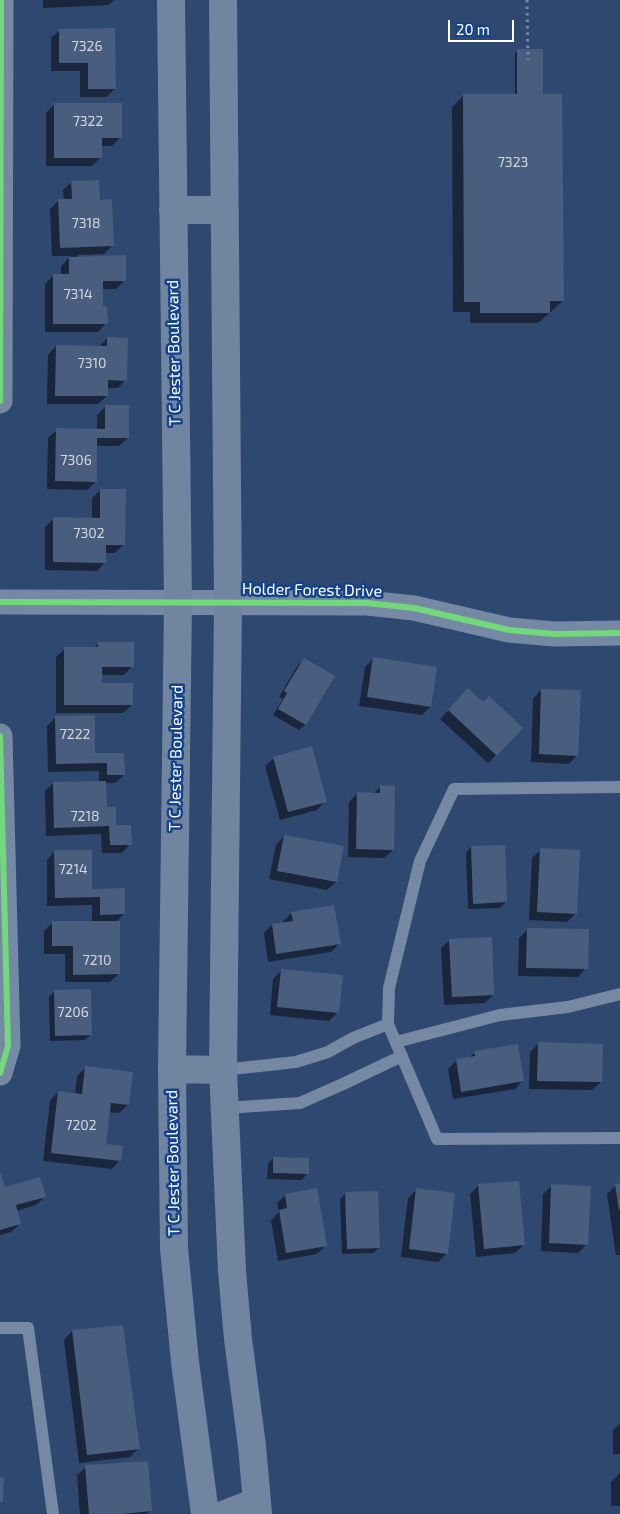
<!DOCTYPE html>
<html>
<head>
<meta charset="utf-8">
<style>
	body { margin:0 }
	#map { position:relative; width:620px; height:1514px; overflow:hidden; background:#2f4870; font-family:"Exo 2",sans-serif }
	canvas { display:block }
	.scale { position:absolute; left:448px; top:20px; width:66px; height:22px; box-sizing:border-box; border:2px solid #fff; border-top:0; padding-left:6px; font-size:15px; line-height:18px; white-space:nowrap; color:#fff; -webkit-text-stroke:4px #14428b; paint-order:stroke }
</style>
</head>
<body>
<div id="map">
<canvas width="620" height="1514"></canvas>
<div class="scale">20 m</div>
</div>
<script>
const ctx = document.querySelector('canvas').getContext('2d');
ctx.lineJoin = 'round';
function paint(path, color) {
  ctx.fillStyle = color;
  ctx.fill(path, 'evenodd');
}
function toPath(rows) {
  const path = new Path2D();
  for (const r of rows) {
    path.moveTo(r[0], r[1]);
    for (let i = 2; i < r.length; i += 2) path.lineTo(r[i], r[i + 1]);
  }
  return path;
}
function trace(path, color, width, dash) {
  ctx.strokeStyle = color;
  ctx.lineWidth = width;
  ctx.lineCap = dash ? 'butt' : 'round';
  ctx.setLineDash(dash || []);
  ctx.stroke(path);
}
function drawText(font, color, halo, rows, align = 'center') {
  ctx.font = font + ' "Exo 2",sans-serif';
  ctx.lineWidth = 5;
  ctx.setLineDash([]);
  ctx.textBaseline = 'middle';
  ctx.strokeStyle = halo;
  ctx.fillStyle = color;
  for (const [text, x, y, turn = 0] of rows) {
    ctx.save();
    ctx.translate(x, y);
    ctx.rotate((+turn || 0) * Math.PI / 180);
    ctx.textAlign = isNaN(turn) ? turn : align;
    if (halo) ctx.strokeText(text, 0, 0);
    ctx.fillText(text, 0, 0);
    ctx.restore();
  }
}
paint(toPath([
	[43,0,114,0,109,5,43,8],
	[60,30,115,89,106,97,80,97,80,71,51,71,51,38],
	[518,51,542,94,563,301,538,323,470,323,470,312,453,312,452,107,463,96,515,95,515,53],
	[55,104,120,138,112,146,100,146,100,158,92,166,46,166,46,113],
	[72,182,98,201,112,246,104,254,78,255,78,258,125,280,116,289,102,289,102,307,106,323,98,332,45,332,45,284,53,276,61,276,61,266,71,256,52,256,50,209,59,200,64,200,63,190],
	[107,338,126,380,118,388,107,388,107,396,98,404,47,404,48,355,56,346,99,347],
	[106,406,128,438,119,446,96,446,96,481,87,490,47,489,48,438,57,430,97,430,97,415],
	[101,490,124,544,115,553,105,553,105,562,97,571,45,570,45,527,54,519,92,519,92,498],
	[99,643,132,666,124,675,100,675,100,684,132,705,123,713,56,713,56,657,65,649,93,649],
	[374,658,430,707,422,715,359,706,365,667],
	[304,660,333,677,305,725,299,730,273,715,283,699,279,697,298,665],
	[468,690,496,755,488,763,440,719],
	[541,690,577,755,569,764,531,762,533,699],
	[56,717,94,754,123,754,124,775,115,783,105,783,106,809,115,826,130,844,122,853,102,853,101,834,46,836,45,791,53,783,99,782,99,771,48,772,47,726],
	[274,758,325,801,317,810,280,820,265,766],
	[380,787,393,850,384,858,348,857,349,802,358,793,373,794],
	[284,836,342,847,336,882,327,890,269,879,276,845],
	[471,847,506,902,500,908,468,909,466,853],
	[541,850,576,913,567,922,529,920,532,858],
	[55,851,91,890,124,914,116,922,119,974,110,982,65,982,65,954,44,954,44,931,52,923,92,922,92,905,47,906,47,860],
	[292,913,339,944,331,952,268,962,264,933,272,925,283,923,283,921],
	[528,929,586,968,578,977,518,976,519,938],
	[450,940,493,995,485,1003,444,1005,441,948],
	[282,970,337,1013,329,1021,270,1015,273,979],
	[55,991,91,1034,85,1040,50,1041,49,997],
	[539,1043,601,1082,592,1090,529,1089,530,1052],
	[475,1052,523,1080,515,1089,453,1099,448,1069,457,1060,469,1058],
	[86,1067,128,1105,119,1113,108,1112,105,1145,120,1160,112,1169,43,1161,50,1101,58,1092,75,1094,77,1076],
	[273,1158,307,1174,302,1180,267,1179,268,1164],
	[0,1174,4,1189,45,1197,36,1205,16,1211,20,1224,11,1232,0,1235],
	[479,1185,524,1245,515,1253,476,1257,470,1194],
	[616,1185,620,1185,620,1255,616,1255,607,1194],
	[552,1186,587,1244,578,1253,541,1251,543,1194],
	[417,1189,447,1253,438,1262,401,1257,408,1198],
	[346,1193,379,1248,373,1253,342,1254,340,1199],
	[286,1195,325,1246,317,1254,278,1261,271,1220,279,1212,277,1203],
	[121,1326,138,1449,130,1457,79,1463,64,1340,72,1331],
	[620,1423,620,1454,613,1454,613,1430],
	[86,1467,150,1511,147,1514,80,1514,77,1475],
	[620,1473,620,1506,611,1506,611,1482]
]), '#0007');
paint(toPath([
	[115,28,116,89,88,89,88,63,59,63,59,29],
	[517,49,543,49,543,94,562,94,564,301,550,301,550,313,480,313,480,302,464,302,463,94,517,94],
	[54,103,122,103,122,138,102,138,102,158,54,158],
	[99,180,100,200,112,199,114,246,60,248,58,199,72,199,71,181],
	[126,255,126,281,103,281,103,306,107,306,108,324,53,324,53,274,69,274,69,257],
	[107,337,128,338,127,381,108,380,108,396,55,396,56,345,107,346],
	[105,405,129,405,129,438,97,438,97,482,55,481,56,428,105,429],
	[100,489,126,489,125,545,106,545,106,563,53,562,53,517,100,518],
	[98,642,134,642,134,667,102,667,102,683,133,683,133,705,64,705,64,647,98,647],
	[373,657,437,667,431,707,367,697],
	[304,658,335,676,306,725,278,709,287,693,284,691],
	[468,688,483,702,489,696,523,728,497,756,448,710],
	[541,689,581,690,578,756,539,754],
	[95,715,95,753,124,753,125,775,107,775,107,763,56,764,55,716],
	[312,746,327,802,288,812,273,757],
	[106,781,107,807,116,807,116,825,131,825,132,845,110,845,109,826,54,828,53,782],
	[380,785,395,786,394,850,356,849,357,792,380,793],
	[284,835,344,846,337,882,277,871],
	[505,845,507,902,473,904,471,846],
	[540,848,580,850,577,914,537,912],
	[54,850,92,850,92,889,125,888,125,914,100,915,100,897,55,898],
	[334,905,341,944,276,954,272,924,293,921,291,912],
	[52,921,120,921,120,974,73,975,73,946,52,946],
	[527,928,589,929,588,969,526,968],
	[492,937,494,995,452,997,449,939],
	[281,969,343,975,339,1013,277,1007],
	[91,989,92,1035,55,1036,54,990],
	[538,1042,603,1044,602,1082,537,1081],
	[518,1044,524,1081,461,1092,456,1059,475,1056,474,1051],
	[85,1066,133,1072,129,1105,111,1103,106,1144,123,1146,121,1161,51,1153,58,1091,82,1094],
	[273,1157,309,1158,309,1174,273,1173],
	[0,1171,5,1187,40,1177,46,1197,16,1205,21,1224,0,1230],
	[519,1181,525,1245,484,1249,478,1184],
	[620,1183,620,1209,619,1210,615,1184],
	[551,1184,591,1186,588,1245,549,1243],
	[317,1188,327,1246,286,1253,279,1210,287,1208,285,1194],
	[416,1188,455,1193,448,1254,409,1249],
	[378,1191,380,1248,347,1249,345,1192],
	[123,1325,140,1449,87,1455,72,1330],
	[148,1461,152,1511,121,1514,89,1514,85,1465],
	[0,1477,4,1477,3,1502,0,1502]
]), '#495e7e');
trace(toPath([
	[527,0,528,60]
]), '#7689a4', 3, [2.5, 4]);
trace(toPath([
	[620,787,454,789,420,861,389,988,388,1024,437,1139,620,1138],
	[396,1042,500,1015,568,1007,620,994],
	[223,1070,296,1062,328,1052,353,1038,388,1024],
	[225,1108,300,1103,343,1084,402,1056],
	[0,1328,28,1328,53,1514]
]), '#7689a4', 12);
trace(toPath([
	[0,401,1,0],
	[0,602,367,603,414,608,509,630,554,634,620,633],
	[0,736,8,1046,0,1073]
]), '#7689a4', 25);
trace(toPath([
	[171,0,178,602,172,1069,174,1248,185,1362,205,1514],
	[223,0,228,602,223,1070,232,1271,238,1339,252,1446,258,1514],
	[173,210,225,210],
	[172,1069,223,1070],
	[225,1514,256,1502]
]), '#7184a0', 28);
trace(toPath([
	[0,401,1,0],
	[0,602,367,603,414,608,509,630,554,634,620,633],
	[0,736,8,1046,0,1073]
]), '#71d979', 6);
drawText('14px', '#d2d7df', null, [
	["7326",87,46],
	["7322",88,121],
	["7323",513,162],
	["7318",86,223],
	["7314",78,294],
	["7310",92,363],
	["7306",76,460],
	["7302",89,533],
	["7222",75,734],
	["7218",85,816],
	["7214",73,869],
	["7210",97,960],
	["7206",73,1012],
	["7202",81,1125]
]);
drawText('16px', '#fff', '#14428b', [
	["T C Jester Boulevard",174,353,-91],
	["Holder Forest Drive",312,590,1],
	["T C Jester Boulevard",176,758,-89],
	["T C Jester Boulevard",173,1163,-91]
]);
</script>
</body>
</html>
